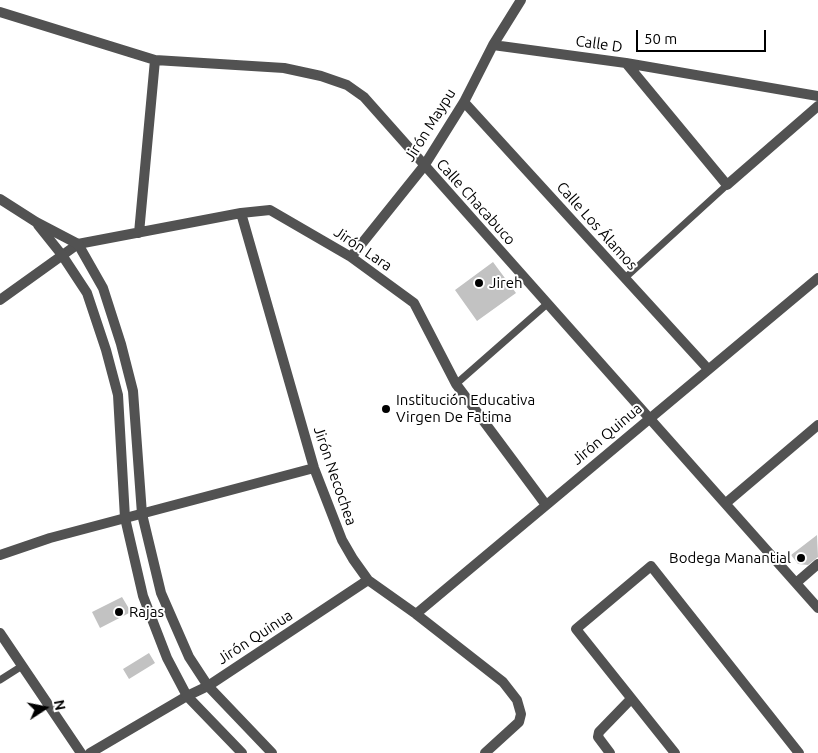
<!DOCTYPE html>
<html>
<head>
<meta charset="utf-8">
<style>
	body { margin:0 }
	#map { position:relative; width:818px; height:753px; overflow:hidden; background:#fff; font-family:Ubuntu,sans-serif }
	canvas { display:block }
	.north { position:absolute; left:20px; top:683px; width:50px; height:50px; -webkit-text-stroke:4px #fff; paint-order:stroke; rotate:79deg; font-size:14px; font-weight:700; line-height:20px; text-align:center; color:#000 }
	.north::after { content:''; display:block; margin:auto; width:18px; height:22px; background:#000; clip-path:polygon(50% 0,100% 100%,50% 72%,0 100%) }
	.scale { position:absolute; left:636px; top:30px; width:130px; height:22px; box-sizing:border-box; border:2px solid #000; border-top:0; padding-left:6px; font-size:15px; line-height:18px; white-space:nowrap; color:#000; -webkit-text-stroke:4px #fff; paint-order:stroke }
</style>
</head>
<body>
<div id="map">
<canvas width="818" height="753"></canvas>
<div class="north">N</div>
<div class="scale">50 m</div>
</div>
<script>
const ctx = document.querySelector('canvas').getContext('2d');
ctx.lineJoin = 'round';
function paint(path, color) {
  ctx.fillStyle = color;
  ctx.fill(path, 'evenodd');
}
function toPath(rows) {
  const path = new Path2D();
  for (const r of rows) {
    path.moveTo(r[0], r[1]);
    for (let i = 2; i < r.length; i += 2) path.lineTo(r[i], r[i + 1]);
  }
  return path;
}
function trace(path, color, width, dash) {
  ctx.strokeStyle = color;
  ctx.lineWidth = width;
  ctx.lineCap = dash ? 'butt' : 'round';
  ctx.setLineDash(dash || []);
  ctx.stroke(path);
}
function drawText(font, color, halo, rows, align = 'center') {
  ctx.font = font + ' Ubuntu,sans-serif';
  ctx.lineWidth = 4;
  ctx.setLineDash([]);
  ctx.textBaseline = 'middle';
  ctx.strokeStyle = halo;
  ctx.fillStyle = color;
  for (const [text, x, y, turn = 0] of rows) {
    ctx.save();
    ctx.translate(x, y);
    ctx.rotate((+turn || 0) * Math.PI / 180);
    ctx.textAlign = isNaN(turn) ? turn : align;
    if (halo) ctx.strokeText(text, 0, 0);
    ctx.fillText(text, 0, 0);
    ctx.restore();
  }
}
paint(toPath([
	[493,262,516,293,477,321,455,290],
	[817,535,818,557,808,565,798,564,791,555],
	[122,597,131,612,100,628,92,612],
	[149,653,155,663,129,679,123,669]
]), '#c2c2c2');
trace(toPath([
	[625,278,727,185],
	[456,384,547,304],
	[0,680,22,666]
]), '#525252', 7);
trace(toPath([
	[0,12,155,60,284,68,321,76,347,85,364,97,818,608],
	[493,45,626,63,818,96],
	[626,63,727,185,818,106],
	[464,102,708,369],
	[241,213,314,468,342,540,353,559,368,580,416,614,503,682,517,700,521,714,519,722,485,753],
	[139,233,155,60],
	[351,257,424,166,464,102,493,45,521,0],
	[0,300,78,244,241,213,270,210,351,257,414,303,456,384,546,505],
	[726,503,818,425],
	[0,555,50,538,314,468],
	[796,583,818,564],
	[416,614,818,278],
	[0,633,81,753],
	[90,753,187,696,208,686,368,580],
	[610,753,598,737,599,732,631,699],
	[675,753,576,629,651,566,799,753]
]), '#525252', 10);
trace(toPath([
	[0,199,36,222,78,244,103,288,121,344,133,391,142,514,161,593,189,657,208,686,272,753],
	[38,225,62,255,87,293,106,350,118,395,125,518,143,596,167,658,187,696,242,753]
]), '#525252', 10);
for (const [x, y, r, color] of [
	[479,283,5,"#000"],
	[386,409,5,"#000"],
	[801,558,5,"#000"],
	[119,612,5,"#000"]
]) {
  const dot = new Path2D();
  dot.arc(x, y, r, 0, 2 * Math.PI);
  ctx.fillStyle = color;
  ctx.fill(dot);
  trace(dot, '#fff', 2);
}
drawText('15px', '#000', '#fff', [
	["Calle D",599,44,8],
	["Jirón Maypu",430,125,-58],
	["Calle Chacabuco",476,202,48],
	["Calle Los Álamos",597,226,48],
	["Jirón Lara",363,249,34],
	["Jirón Quinua",607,434,-40],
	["Jirón Necochea",335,476,71],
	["Jirón Quinua",255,637,-33]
]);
drawText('15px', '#000', '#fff', [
	["Jireh",489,283],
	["Institución Educativa",396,400],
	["Virgen De Fatima",396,417],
	["Bodega Manantial",791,558,"right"],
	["Rajas",129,612]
], 'left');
</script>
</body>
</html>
